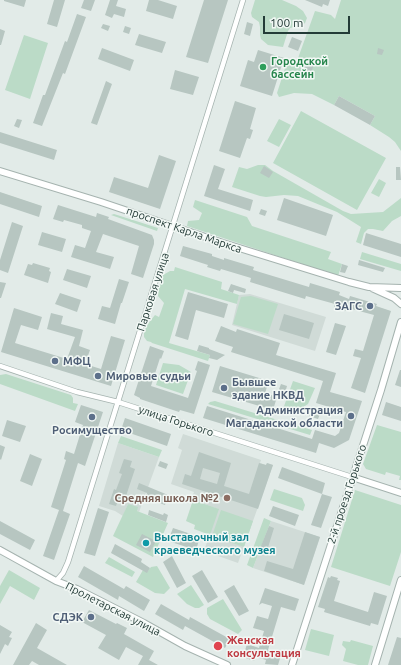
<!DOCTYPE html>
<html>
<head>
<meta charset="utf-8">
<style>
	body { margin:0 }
	#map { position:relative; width:401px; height:665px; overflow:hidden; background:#e2ebe8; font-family:Ubuntu,sans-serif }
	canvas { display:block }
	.scale { position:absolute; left:263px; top:16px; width:87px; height:18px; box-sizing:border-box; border:2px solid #233b37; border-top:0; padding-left:5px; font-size:12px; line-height:14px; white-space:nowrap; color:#233b37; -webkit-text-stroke:3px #f2f8f5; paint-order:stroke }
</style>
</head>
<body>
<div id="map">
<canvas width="401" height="665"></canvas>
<div class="scale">100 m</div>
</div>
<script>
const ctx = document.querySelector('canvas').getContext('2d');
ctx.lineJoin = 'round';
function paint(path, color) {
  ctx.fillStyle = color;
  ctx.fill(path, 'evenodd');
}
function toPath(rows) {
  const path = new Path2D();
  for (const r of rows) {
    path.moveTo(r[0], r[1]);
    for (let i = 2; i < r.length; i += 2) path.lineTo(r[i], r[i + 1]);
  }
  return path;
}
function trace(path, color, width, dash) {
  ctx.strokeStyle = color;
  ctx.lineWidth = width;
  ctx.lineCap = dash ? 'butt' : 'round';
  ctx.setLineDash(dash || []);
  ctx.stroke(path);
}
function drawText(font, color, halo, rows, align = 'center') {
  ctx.font = font + ' Ubuntu,sans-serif';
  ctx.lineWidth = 3;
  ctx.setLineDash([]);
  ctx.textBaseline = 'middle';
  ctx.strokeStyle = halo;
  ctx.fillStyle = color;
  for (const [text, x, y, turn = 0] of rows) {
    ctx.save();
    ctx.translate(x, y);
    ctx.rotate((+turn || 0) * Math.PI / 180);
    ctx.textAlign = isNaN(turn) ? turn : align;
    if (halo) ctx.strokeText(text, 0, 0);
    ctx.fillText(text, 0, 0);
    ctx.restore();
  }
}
paint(toPath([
	[250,294,326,317,315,351,232,325,239,295],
	[183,434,261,460,260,463,266,465,267,463,273,465,238,563,204,551,218,509,191,499,194,492,171,484,182,450,178,448],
	[118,443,159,457,139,512,128,504,123,516,115,511,99,506],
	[271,521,320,537,304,585,253,568]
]), '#d0dbd7');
paint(toPath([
	[255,0,282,0,296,6,303,11,307,18,305,23,301,26,290,28,288,31,283,47,268,45,261,39,260,35,260,27,259,22,252,17,251,13],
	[341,0,401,0,401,151,395,142,389,137,370,125,375,116,339,96,334,105,312,94,294,93,279,97,277,93,288,59,297,61,315,11,331,15,335,19],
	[24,35,48,43,30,99,5,90],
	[301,111,386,158,357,210,273,163],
	[279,119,291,125,279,147,267,141],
	[258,165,265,165,273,171,343,211,351,214,383,212,401,198,401,216,392,221,383,231,373,229,368,229,364,233,361,244,356,242,361,227,337,212,298,196,284,195,266,197,260,196,232,187,239,167,247,169],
	[379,179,386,183,379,197,371,193],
	[195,200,247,217,252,226,331,252,328,259,342,264,338,276,187,226,188,221,199,220,202,213,193,207],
	[114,214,158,228,157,231,111,215],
	[362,252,401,264,401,271,360,259],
	[175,267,222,282,221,289,239,295,237,304,185,289,169,343,210,355,208,361,152,343,151,342,147,341,144,337,144,333,147,325,155,315,159,317,164,303,158,296,159,288,163,275,170,271,174,271],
	[251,296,278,304,268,334,233,324,241,297],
	[163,363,179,365,191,372,183,394,156,385],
	[6,374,71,395,73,398,73,403,78,404,75,411,0,384,0,375],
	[293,381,315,388,308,404,300,409,291,412,283,409],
	[215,401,261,415,312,430,310,435,208,404,210,402],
	[377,425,401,432,401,480,399,480,400,476,386,472,385,475,366,469,363,464],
	[121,436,162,450,159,457,118,443],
	[274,489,302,498,305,505,303,511,270,500],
	[355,490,401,505,401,552,390,586,331,567],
	[193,500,219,509,210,535,194,529,195,525,186,521],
	[128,504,138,507,137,511,168,523,153,557,113,536],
	[221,510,253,521,244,547,212,536],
	[264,518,271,521,253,568,247,565],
	[109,557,135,572,132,577,105,563],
	[157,566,170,588,164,594,155,593,136,582,143,570,147,572,151,567],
	[9,570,40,588,34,600,10,586,0,604,0,586],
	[191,585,204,605,199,608,195,608,187,604,177,594],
	[223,599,242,630,238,634,210,619,207,614,207,608],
	[311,629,334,635,329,656,305,650],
	[351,640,373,646,368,665,358,665,343,661,346,649,342,645,343,641,350,642]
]), '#bbdbc7');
paint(toPath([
	[4,0,26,0,24,7,4,1],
	[54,0,65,0,57,27,47,24],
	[84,0,95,0,91,11,81,8],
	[110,0,118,0,116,6,126,9,124,17,114,14,112,18,105,15],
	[149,0,158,0,177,6,173,19,146,11],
	[204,0,228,0,208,63,186,57],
	[305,0,330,0,328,6,323,4,322,7],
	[77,14,86,17,65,74,63,73,42,126,33,123,43,95,45,95,65,41,67,42],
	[247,22,253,24,250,36,244,34],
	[103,24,110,26,108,31,101,28],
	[125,26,131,28,129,34,123,32],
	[0,29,5,31,1,45,0,45],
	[139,34,166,42,162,53,135,45],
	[292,37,302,41,298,51,288,47],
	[102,48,134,60,130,71,98,59],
	[378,48,384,50,382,55,377,54],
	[258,50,284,58,272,96,240,86,248,60,254,62],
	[306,58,315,62,310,75,300,72],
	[175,70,199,77,193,95,170,89],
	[106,81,112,84,97,125,91,123],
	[339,96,375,116,370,125,334,105],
	[235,101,256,108,250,129,253,130,250,139,247,138,240,158,219,151],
	[17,119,22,120,19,128,14,126],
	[0,132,57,150,54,160,0,143],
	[159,155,176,161,160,209,109,192,114,177,148,188],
	[214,165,225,169,218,189,253,200,250,211,204,196],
	[264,166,273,172,269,178,260,173],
	[396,167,400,167,401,180,396,180],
	[0,192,42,206,39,217,0,204],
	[284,198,333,215,326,236,277,220],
	[58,205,96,217,97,213,109,217,108,219,152,235,154,240,154,244,143,278,131,274,139,246,103,234,96,252,114,257,110,269,71,257,75,245,85,248,91,231,82,228,82,225,64,220,63,222,53,219],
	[261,209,267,211,265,216,259,214],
	[12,222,23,226,8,273,0,270,0,260],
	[42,232,66,239,62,252,38,245],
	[366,233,401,244,401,257,363,245],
	[183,246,212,254,212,256,224,260,224,258,254,267,253,270,309,287,310,283,340,292,339,295,349,299,350,296,377,304,376,306,391,311,365,393,351,388,361,358,353,356,355,349,363,351,374,315,348,308,347,311,334,307,335,304,306,296,305,299,250,282,251,278,221,269,220,271,207,267,208,265,180,256],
	[359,260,385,268,383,272,358,265],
	[33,263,50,268,49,271,51,272,48,283,24,275,28,264,32,265],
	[342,264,348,266,345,273,340,272],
	[67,269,91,276,87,288,63,280],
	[119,279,129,282,122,303,121,303,115,324,98,319,102,306,110,308],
	[0,282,6,283,1,298,0,298],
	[231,284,246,289,245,293,234,290,233,293,228,291],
	[188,292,228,304,224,318,196,310,188,340,175,336],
	[60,293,81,300,77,312,55,304],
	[14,308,42,317,38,330,21,325,15,343,67,359,75,337,47,329,51,313,63,316,61,324,83,330,79,346,90,350,85,364,101,369,111,336,125,340,111,386,1,352],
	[284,314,314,323,309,339,279,330],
	[335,323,346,326,336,355,326,352],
	[221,326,236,332,237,329,280,343,276,355,336,373,330,392,362,401,349,440,334,448,319,443,316,453,203,418,207,406,312,439,315,430,335,436,339,433,346,412,316,403,323,381,231,352,233,347,215,341],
	[199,345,209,348,209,349,225,355,217,360,209,358,210,355,197,351],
	[150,346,164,351,161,359,160,358,151,386,182,396,188,398,197,371,195,370,198,361,210,365,194,414,180,410,179,412,140,399,140,398,134,395],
	[220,366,269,381,265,393,277,397,273,410,212,392],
	[400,370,401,370,401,387,395,385],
	[281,384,287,386,285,393,278,392],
	[386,402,401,407,401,421,382,415],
	[81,405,103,412,85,466,78,463,63,511,70,514,54,560,43,556,59,510,51,507,66,460,64,459,66,451,74,454,83,425,75,422],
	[310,411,320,414,318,419,309,416],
	[125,418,171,434,167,446,121,430],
	[7,420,26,426,20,442,2,436],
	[0,445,5,447,1,460,0,459],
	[199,452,231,463,224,486,249,494,259,463,266,465,267,463,273,465,258,509,182,484,185,474,191,476],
	[203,468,220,473,217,484,200,479],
	[30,454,42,459,32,486,20,481],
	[124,459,132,461,130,467,135,469,124,502,118,500,116,506,109,504,114,489,116,490,122,474,119,473],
	[160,461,168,464,166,469,158,466],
	[282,467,325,483,322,494,278,478],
	[139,483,168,495,165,505,145,498,147,493,137,489],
	[322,494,332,497,321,528,311,525],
	[273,506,299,515,295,526,269,516],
	[98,508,109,512,95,556,84,553],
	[149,510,163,515,164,513,168,515,166,522,148,515],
	[0,521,35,540,30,550,0,534],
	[269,526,274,528,266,554,259,551],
	[173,528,200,537,196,550,168,541],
	[305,532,320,537,304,585,264,571,267,561,293,569],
	[142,534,156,541,150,552,136,545],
	[115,544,142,559,141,562,150,568,147,573,111,553],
	[172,556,186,583,177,588,163,562],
	[84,566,124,589,126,586,150,600,144,611,119,596,118,600,78,577],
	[202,570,218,597,208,603,192,576],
	[331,576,338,578,337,580,340,581,334,601,368,612,374,592,387,596,378,625,371,623,370,626,324,612,325,609,318,607,328,577,330,578],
	[234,585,249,611,239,616,224,591],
	[265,588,299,599,295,611,281,607,268,650,281,655,278,665,265,664,266,660,256,657,254,661,243,657,247,644,259,648,264,631,253,628,257,616,268,619,272,606,262,603,259,605],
	[161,604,189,620,190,617,230,639,225,648,185,626,183,630,155,614],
	[89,610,116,624,117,623,127,628,124,634,154,651,149,660,158,665,138,665,143,656,126,647,119,660,98,648,106,635,82,622],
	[36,623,47,630,37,648,67,665,39,665,32,661,29,665,13,665],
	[0,625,12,632,9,637,12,638,8,646,5,644,0,654],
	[397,637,401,638,401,665,388,665]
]), '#b7c6c1');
const minor = toPath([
	[0,366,77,392,118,402,352,477],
	[56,581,63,573,68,562,243,0]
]);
const tertiary = toPath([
	[0,171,101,202,223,243,349,282,369,287,401,288],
	[372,288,394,298,401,304],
	[352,477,401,493],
	[0,550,56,581,77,589,144,623,185,646,227,665],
	[292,665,381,390,401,322],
	[375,665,401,580]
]);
trace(minor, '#a5b3af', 6);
trace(tertiary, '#a5b3af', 8);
trace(minor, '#fff', 4.5);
trace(tertiary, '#fff', 6);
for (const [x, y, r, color] of [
	[263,67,4,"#2e9e5b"],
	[370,306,4,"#5c6f8a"],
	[55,361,4,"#5c6f8a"],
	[98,376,4,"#5c6f8a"],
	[224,388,4,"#5c6f8a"],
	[351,416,4,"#5c6f8a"],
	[92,417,4,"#5c6f8a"],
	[227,498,4,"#8d6e63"],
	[146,543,4,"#0f9aa8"],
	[91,617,4,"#5c6f8a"],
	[218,646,5,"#e0444e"]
]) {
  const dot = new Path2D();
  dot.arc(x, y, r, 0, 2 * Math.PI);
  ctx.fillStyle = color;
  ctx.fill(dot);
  trace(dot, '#f2f8f5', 1.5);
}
drawText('bold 11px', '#27864d', '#f2f8f5', [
	["Городской",271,61],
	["бассейн",271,74]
], 'left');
drawText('11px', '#233b37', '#f2f8f5', [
	["проспект Карла Маркса",184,230,19],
	["Парковая улица",153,292,-72],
	["улица Горького",176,421,18],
	["2-й проезд Горького",347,494,-72],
	["Пролетарская улица",113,609,27]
]);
drawText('bold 11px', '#4e5e75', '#f2f8f5', [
	["ЗАГС",362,306],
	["МФЦ",63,361,"left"],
	["Мировые судьи",106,376,"left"],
	["Бывшее",232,382,"left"],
	["здание НКВД",232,395,"left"],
	["Администрация",343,410],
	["Магаданской области",343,423],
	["Росимущество",92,430,"center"],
	["СДЭК",83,617]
], 'right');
drawText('bold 11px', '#785e54', '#f2f8f5', [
	["Средняя школа №2",219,498]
], 'right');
drawText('bold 11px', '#0d838f', '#f2f8f5', [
	["Выставочный зал",154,537],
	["краеведческого музея",154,550]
], 'left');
drawText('bold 11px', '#be3a42', '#f2f8f5', [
	["Женская",227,640],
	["консультация",227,653]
], 'left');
</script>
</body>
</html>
